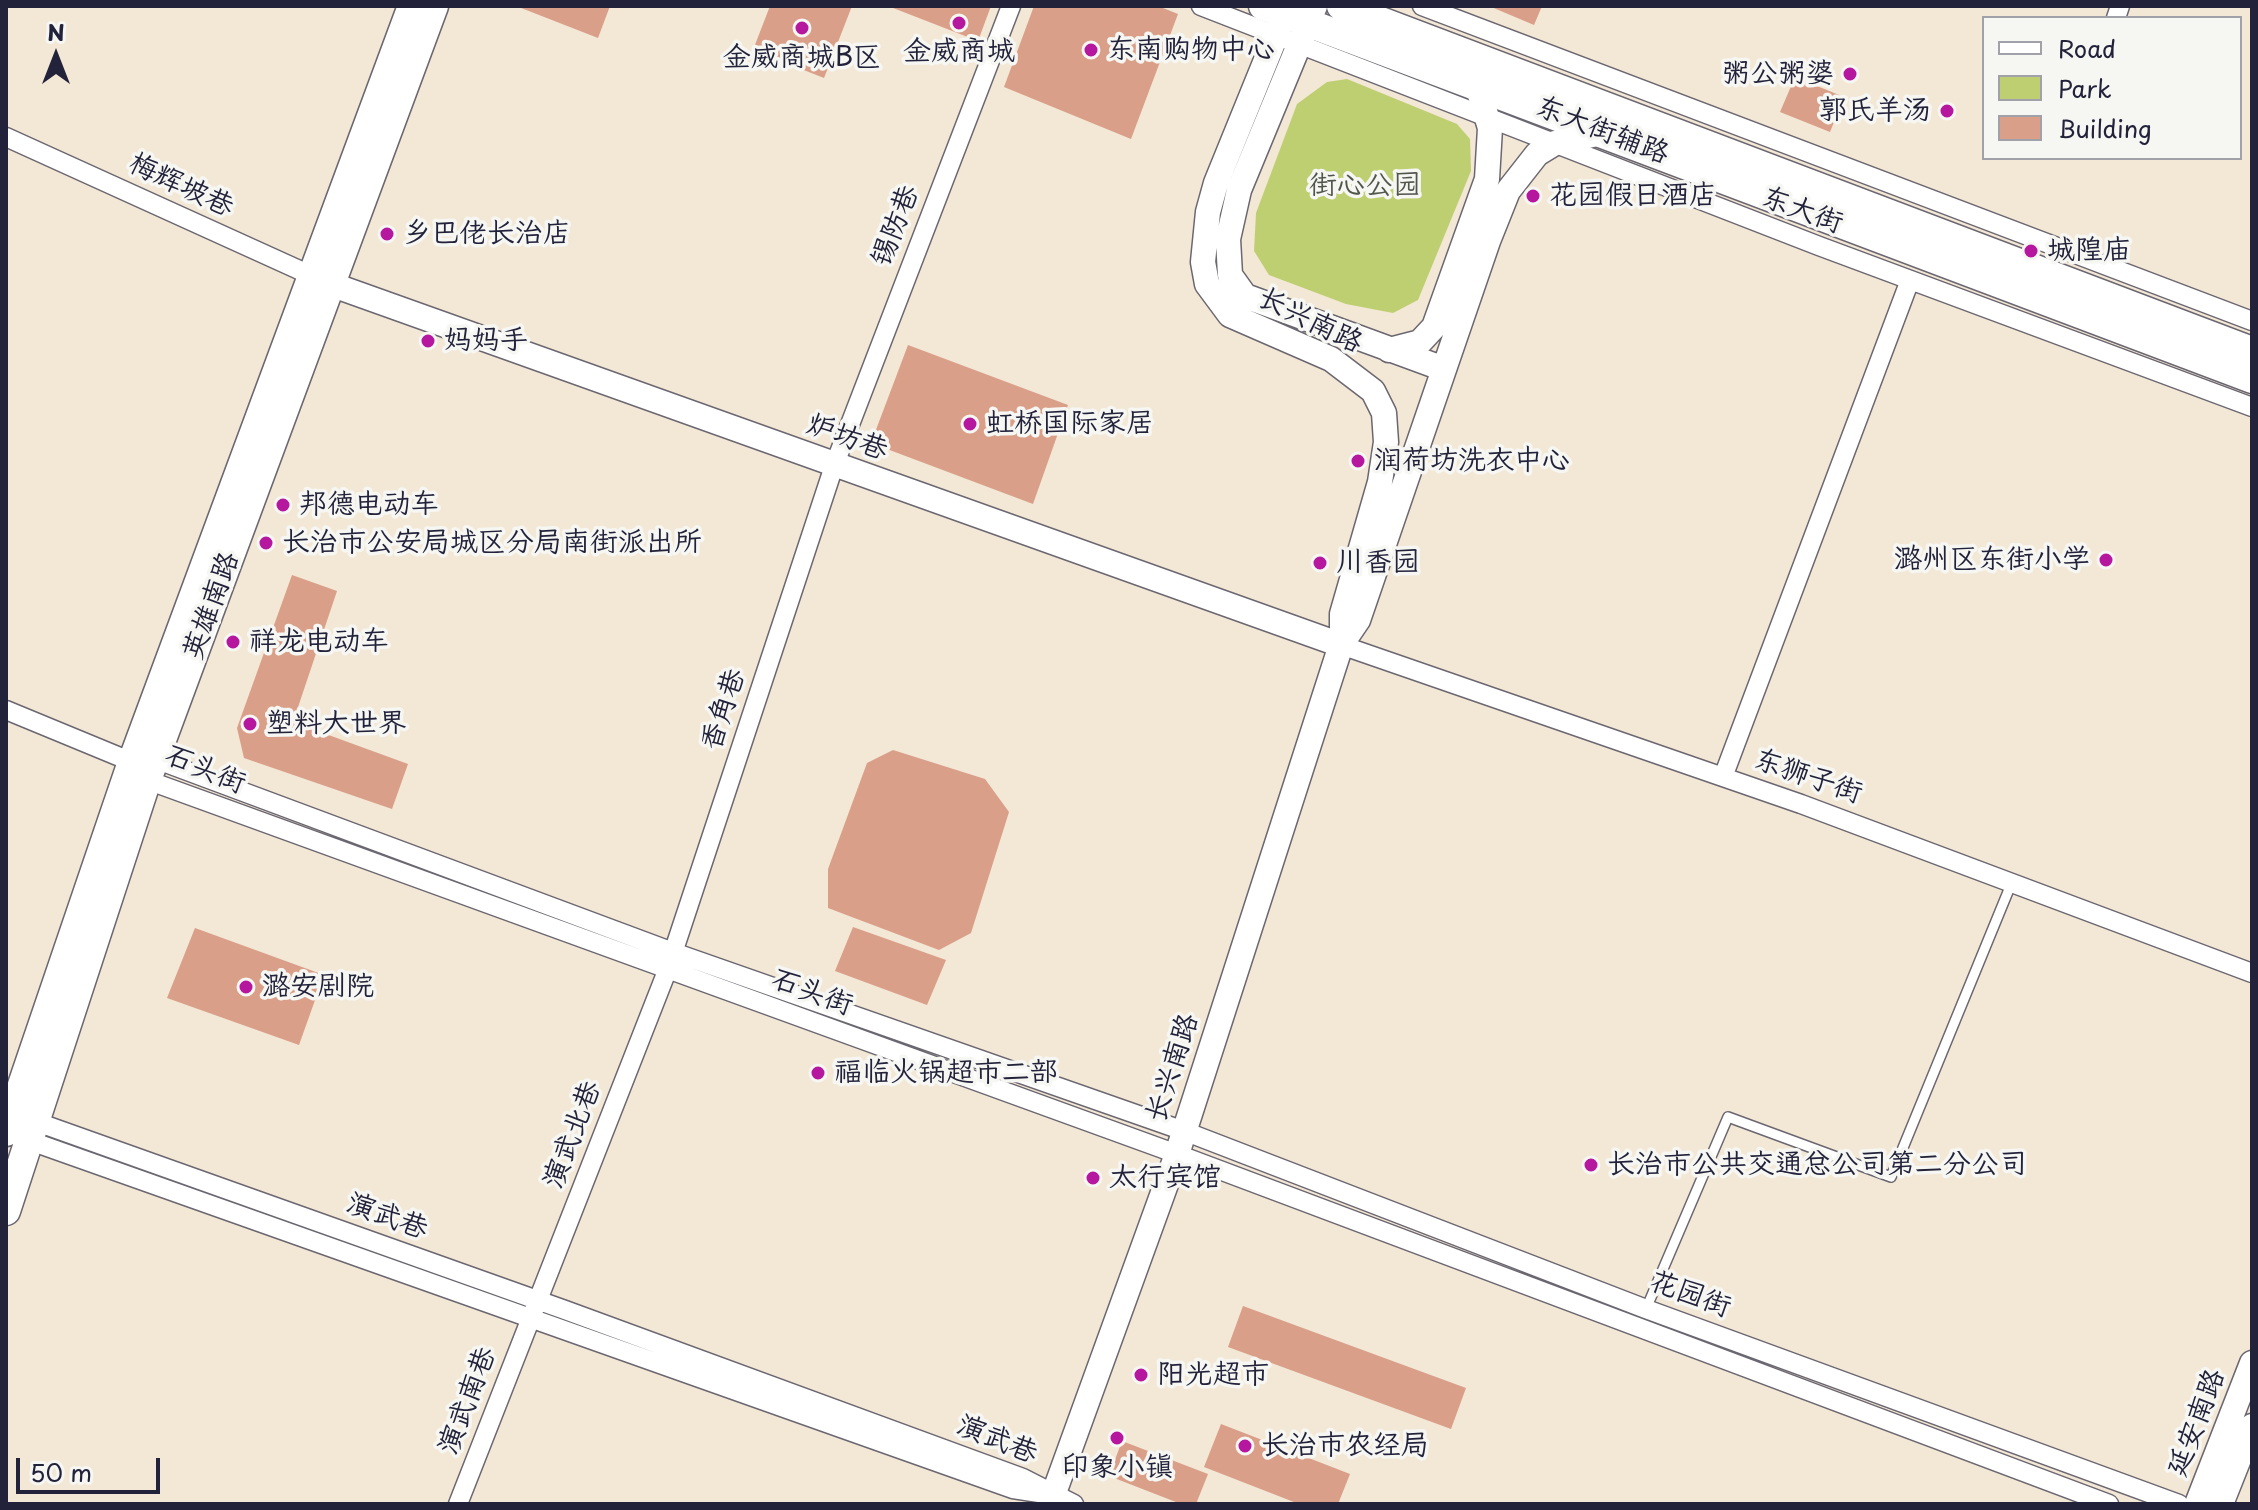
<!DOCTYPE html>
<html>
<head>
<meta charset="utf-8">
<style>
	body { margin:0 }
	#map { position:relative; width:2258px; height:1510px; overflow:hidden; background:#f3e7d5; font-family:"Playpen Sans",sans-serif }
	canvas { display:block }
	.frame { position:absolute; inset:0; border:8px solid #22223b; pointer-events:none }
	.legend { position:absolute; left:1982px; top:16px; width:260px; height:144px; box-sizing:border-box; background:#f6f6f2; border:2px solid #a1a1a9; margin:0; padding:10px 14px; list-style:none; font-size:24px; color:#22223b }
	.legend li { display:flex; align-items:center; gap:16px; height:40px }
	.legend b { width:40px; border:2px solid #a1a1a9 }
	.north { position:absolute; left:16px; top:16px; width:80px; height:80px; -webkit-text-stroke:6px #f6f6f2; paint-order:stroke; rotate:0deg; font-size:22px; font-weight:700; line-height:32px; text-align:center; color:#22223b }
	.north::after { content:''; display:block; margin:auto; width:28px; height:36px; background:#22223b; clip-path:polygon(50% 0,100% 100%,50% 72%,0 100%) }
	.scale { position:absolute; left:16px; top:1458px; width:144px; height:36px; box-sizing:border-box; border:4px solid #22223b; border-top:0; padding-left:10px; font-size:24px; line-height:28px; white-space:nowrap; color:#22223b; -webkit-text-stroke:6px #f6f6f2; paint-order:stroke }
</style>
</head>
<body>
<div id="map">
<canvas width="2258" height="1510"></canvas>
<div class="frame"></div>
<ul class="legend">
<li><b style="height:10px;background:#fff"></b>Road</li>
<li><b style="height:22px;background:#becf72"></b>Park</li>
<li><b style="height:22px;background:#d99f89"></b>Building</li>
</ul>
<div class="north">N</div>
<div class="scale">50 m</div>
</div>
<script>
const ctx = document.querySelector('canvas').getContext('2d');
ctx.lineJoin = 'round';
function paint(path, color) {
  ctx.fillStyle = color;
  ctx.fill(path, 'evenodd');
}
function toPath(rows) {
  const path = new Path2D();
  for (const r of rows) {
    path.moveTo(r[0], r[1]);
    for (let i = 2; i < r.length; i += 2) path.lineTo(r[i], r[i + 1]);
  }
  return path;
}
function trace(path, color, width, dash) {
  ctx.strokeStyle = color;
  ctx.lineWidth = width;
  ctx.lineCap = dash ? 'butt' : 'round';
  ctx.setLineDash(dash || []);
  ctx.stroke(path);
}
function drawText(font, color, halo, rows, align = 'center') {
  ctx.font = font + ' "Playpen Sans","LXGW WenKai TC",sans-serif';
  ctx.lineWidth = 7;
  ctx.setLineDash([]);
  ctx.textBaseline = 'middle';
  ctx.strokeStyle = halo;
  ctx.fillStyle = color;
  for (const [text, x, y, turn = 0] of rows) {
    ctx.save();
    ctx.translate(x, y);
    ctx.rotate((+turn || 0) * Math.PI / 180);
    ctx.textAlign = isNaN(turn) ? turn : align;
    if (halo) ctx.strokeText(text, 0, 0);
    ctx.fillText(text, 0, 0);
    ctx.restore();
  }
}
paint(toPath([
	[1347,79,1457,124,1470,139,1471,171,1418,300,1393,313,1346,304,1269,275,1254,251,1256,213,1297,104,1327,82]
]), '#becf72');
paint(toPath([
	[516,6,610,6,598,38],
	[770,6,852,6,824,78,753,50],
	[888,6,991,6,978,41],
	[1034,6,1158,6,1178,14,1131,139,1004,87],
	[1489,6,1542,6,1534,25],
	[1795,77,1844,97,1830,132,1780,112],
	[908,345,1068,405,1033,504,871,443],
	[292,575,337,591,293,722,408,764,392,809,244,758,237,728],
	[893,750,985,779,1009,812,971,933,939,950,828,908,828,869,867,763],
	[853,927,946,960,927,1005,835,971],
	[195,928,324,975,299,1045,167,998],
	[1243,1306,1466,1388,1451,1429,1228,1347],
	[1221,1424,1350,1474,1338,1504,1299,1504,1204,1467],
	[1122,1441,1208,1474,1196,1504,1181,1504,1109,1476]
]), '#d99f89');
const lane = toPath([
	[1646,1309,1728,1117,1891,1177,2012,882]
]);
const street = toPath([
	[1201,6,1819,246,2252,407],
	[1422,6,2252,321],
	[2116,18,2120,6],
	[6,137,319,279],
	[1341,645,1801,804,2252,973],
	[6,710,132,762,147,780,1177,1154,2109,1504],
	[147,760,155,759,673,952,1184,1131,1646,1309,2179,1504],
	[1723,777,1910,280],
	[26,1123,34,1121,565,1310,1023,1478,1074,1504],
	[22,1138,1013,1489,1039,1493],
	[458,1504,667,971,834,466,1011,6]
]);
const secondary = toPath([
	[1288,6,1216,183,1208,212,1203,262,1207,284,1230,315,1331,359,1373,391,1384,413,1386,442,1380,482,1342,614,1342,635],
	[1315,6,1239,190,1228,239,1230,275,1245,296,1444,369],
	[333,285,1341,645],
	[1389,350,1420,342,1434,327,1487,179,1490,128,1478,88],
	[1050,1504,1177,1154,1341,645,1358,620,1488,241,1508,191,1537,154,1555,143,1597,134],
	[2197,1504,2252,1363],
	[2221,1504,2252,1426]
]);
const primary = toPath([
	[1263,6,2252,379],
	[1341,6,2252,351],
	[6,1132,132,762,412,6],
	[6,1211,147,780,434,6]
]);
trace(lane, '#6b6771', 12);
trace(street, '#6b6771', 21);
trace(secondary, '#6b6771', 27);
trace(primary, '#6b6771', 31);
trace(lane, '#fff', 9);
trace(street, '#fff', 18);
trace(secondary, '#fff', 24);
trace(primary, '#fff', 28);
for (const [x, y, r, color] of [
	[959,23,8,"#b5179e"],
	[802,28,8,"#b5179e"],
	[1091,50,8,"#b5179e"],
	[1850,74,8,"#b5179e"],
	[1947,111,8,"#b5179e"],
	[1533,196,8,"#b5179e"],
	[387,234,8,"#b5179e"],
	[2031,251,8,"#b5179e"],
	[428,341,8,"#b5179e"],
	[970,424,8,"#b5179e"],
	[1358,461,8,"#b5179e"],
	[283,505,8,"#b5179e"],
	[266,543,8,"#b5179e"],
	[2106,560,8,"#b5179e"],
	[1320,563,8,"#b5179e"],
	[233,642,8,"#b5179e"],
	[250,724,8,"#b5179e"],
	[246,987,8,"#b5179e"],
	[818,1073,8,"#b5179e"],
	[1591,1165,8,"#b5179e"],
	[1093,1178,8,"#b5179e"],
	[1141,1375,8,"#b5179e"],
	[1117,1438,8,"#b5179e"],
	[1245,1446,8,"#b5179e"]
]) {
  const dot = new Path2D();
  dot.arc(x, y, r, 0, 2 * Math.PI);
  ctx.fillStyle = color;
  ctx.fill(dot);
  trace(dot, '#f6f6f2', 3);
}
drawText('28px', '#22223b', '#f6f6f2', [
	["东南购物中心",1107,50],
	["金威商城",959,52,"center"],
	["金威商城B区",802,58,"center"],
	["粥公粥婆",1834,74,"right"],
	["郭氏羊汤",1931,111,"right"],
	["花园假日酒店",1549,196],
	["乡巴佬长治店",403,234],
	["城隍庙",2047,251],
	["妈妈手",444,341],
	["虹桥国际家居",986,424],
	["润荷坊洗衣中心",1374,461],
	["邦德电动车",299,505],
	["长治市公安局城区分局南街派出所",282,543],
	["潞州区东街小学",2090,560,"right"],
	["川香园",1336,563],
	["祥龙电动车",249,642],
	["塑料大世界",266,724],
	["潞安剧院",262,987],
	["福临火锅超市二部",834,1073],
	["长治市公共交通总公司第二分公司",1607,1165],
	["太行宾馆",1109,1178],
	["阳光超市",1157,1375],
	["长治市农经局",1261,1446],
	["印象小镇",1117,1468,"center"]
], 'left');
drawText('28px', '#22223b', '#f6f6f2', [
	["东大街辅路",1602,131,21],
	["梅辉坡巷",181,186,25],
	["东大街",1802,211,20],
	["锡防巷",896,226,-69],
	["长兴南路",1310,321,26],
	["炉坊巷",847,438,20],
	["英雄南路",212,606,-70],
	["香角巷",724,710,-72],
	["石头街",205,770,22],
	["东狮子街",1808,777,19],
	["石头街",812,993,20],
	["长兴南路",1173,1068,-72],
	["演武北巷",573,1135,-69],
	["演武巷",387,1217,20],
	["花园街",1690,1295,20],
	["演武南巷",468,1401,-69],
	["延安南路",2197,1423,-69],
	["演武巷",997,1440,22]
]);
drawText('28px', '#51564c', '#f6f6f2', [
	["街心公园",1365,186]
]);
</script>
</body>
</html>
